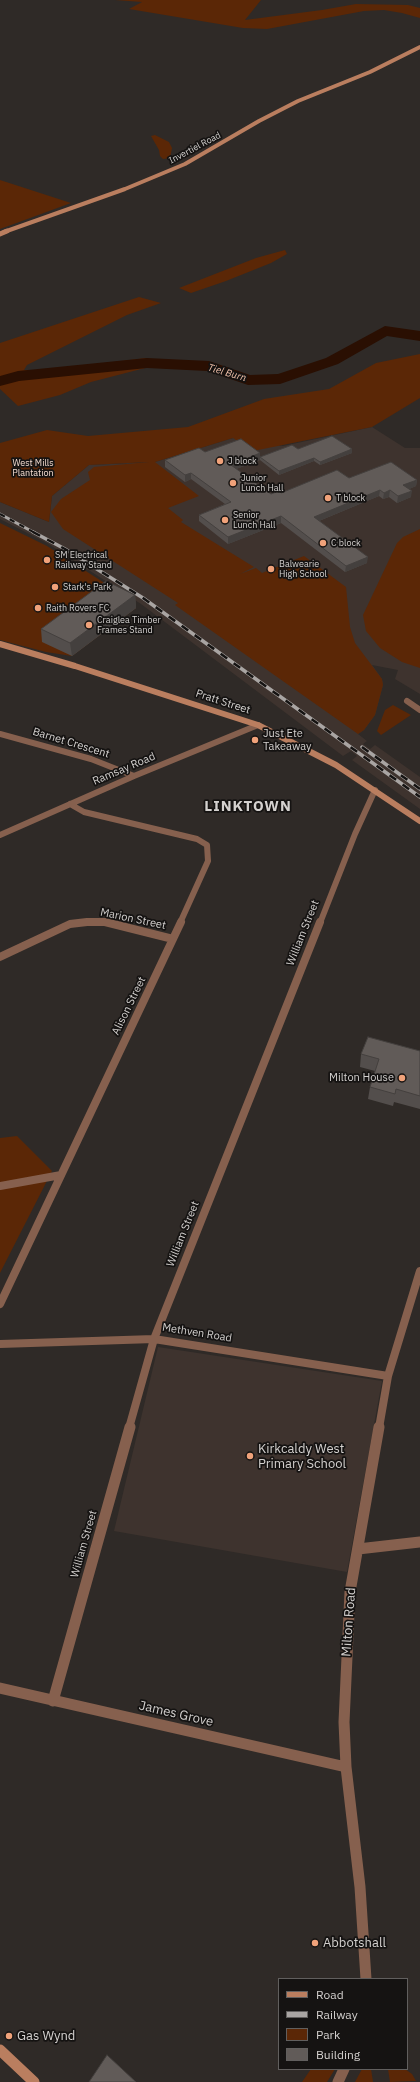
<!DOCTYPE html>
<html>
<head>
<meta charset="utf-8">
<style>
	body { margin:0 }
	#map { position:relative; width:420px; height:2082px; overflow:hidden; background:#2f2a27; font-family:"IBM Plex Sans",sans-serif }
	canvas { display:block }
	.legend { position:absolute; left:278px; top:1978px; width:130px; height:92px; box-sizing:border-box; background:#151312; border:1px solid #615f5e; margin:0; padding:5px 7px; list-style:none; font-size:12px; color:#d4d1cf }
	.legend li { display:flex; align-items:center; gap:8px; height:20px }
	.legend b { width:20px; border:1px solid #615f5e }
</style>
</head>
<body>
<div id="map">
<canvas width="420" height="2082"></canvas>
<ul class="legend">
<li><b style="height:5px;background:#ba7e5f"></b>Road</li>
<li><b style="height:5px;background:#a9a5a3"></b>Railway</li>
<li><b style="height:11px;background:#5b2706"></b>Park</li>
<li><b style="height:11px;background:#615b58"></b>Building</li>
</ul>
</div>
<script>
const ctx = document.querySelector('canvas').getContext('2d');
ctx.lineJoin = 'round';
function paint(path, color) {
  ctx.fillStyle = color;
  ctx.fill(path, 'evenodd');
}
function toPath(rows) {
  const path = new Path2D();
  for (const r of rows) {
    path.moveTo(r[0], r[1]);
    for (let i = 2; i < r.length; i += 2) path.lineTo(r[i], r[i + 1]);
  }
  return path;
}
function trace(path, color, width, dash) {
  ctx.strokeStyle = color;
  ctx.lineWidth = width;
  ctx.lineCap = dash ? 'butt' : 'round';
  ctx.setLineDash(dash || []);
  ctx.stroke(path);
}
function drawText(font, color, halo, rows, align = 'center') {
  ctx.font = font + ' "IBM Plex Sans",sans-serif';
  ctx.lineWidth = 3.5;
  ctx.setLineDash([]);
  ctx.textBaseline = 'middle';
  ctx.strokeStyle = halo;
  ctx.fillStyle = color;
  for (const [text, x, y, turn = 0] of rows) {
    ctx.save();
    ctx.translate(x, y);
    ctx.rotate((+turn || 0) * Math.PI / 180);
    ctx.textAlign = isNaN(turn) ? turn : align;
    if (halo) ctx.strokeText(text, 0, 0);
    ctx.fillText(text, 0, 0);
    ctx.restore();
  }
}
paint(toPath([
	[372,427,405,448,420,448,420,694,395,679,398,670,372,665,382,679,383,685,375,715,364,730,358,734,367,741,363,744,370,749,375,745,420,777,420,809,352,760,357,756,351,751,343,756,141,604,47,543,0,519,0,502,49,522,52,496,89,465,155,462,233,438,283,446],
	[158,1347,382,1381,347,1572,114,1531]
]), '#3e332e');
paint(toPath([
	[115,0,261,0,245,20,322,10,356,4,408,5,420,8,420,18,402,13,384,10,364,11,267,29,243,28,129,9,142,2],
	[155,135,169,142,172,148,170,158,163,159,160,156,159,150,151,136],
	[0,180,71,203,0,229],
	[285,250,287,254,271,263,226,281,191,293,179,288,256,258],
	[139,297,161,303,127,315,27,365,24,370,51,370,146,358,145,368,91,382,60,395,18,406,0,389,0,343],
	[420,354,420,398,372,427,253,451,233,438,155,462,199,496,168,508,183,520,181,522,254,567,240,574,256,568,262,573,304,556,346,587,350,627,355,643,382,679,383,685,375,715,364,730,358,734,175,605,178,603,63,529,51,512,61,499,90,480,88,472,94,467,149,462,89,465,52,496,49,522,0,502,0,443,47,430,88,436,188,427,264,399,329,389,376,363],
	[0,523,47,546,106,584,107,595,136,608,72,656,46,652,0,640],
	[420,529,420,668,402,662,380,648,366,631,363,615,397,543,403,537],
	[393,705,411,715,381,735,377,731,385,710],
	[17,1136,52,1171,0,1273,0,1138],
	[311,2069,335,2069,327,2082,302,2082],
	[362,2069,371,2069,373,2082,355,2082],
	[388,2069,405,2069,412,2074,416,2081,390,2082]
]), '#5b2706');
paint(toPath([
	[385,326,420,331,420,341,387,336,338,364,280,384,248,385,207,371,147,368,19,381,0,386,0,376,18,371,147,358,209,361,250,375,278,374,326,358,385,326]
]), '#2a0f02');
trace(toPath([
	[407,701,420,710],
	[0,734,91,759,134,776],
	[70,804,84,812,197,839,207,845,208,861,180,923],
	[0,835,134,776,258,725],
	[81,923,108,923],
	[320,923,355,834,375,790]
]), '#86604e', 6);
trace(toPath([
	[0,957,70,924,87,922,105,922,173,939],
	[0,1186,61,1175],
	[0,1304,181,922],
	[0,1344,154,1339,388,1376],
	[129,1428,154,1339,320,922],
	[379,1428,388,1376,420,1271]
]), '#86604e', 8);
trace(toPath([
	[358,1549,420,1542],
	[0,1688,346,1767],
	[53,1701,130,1427],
	[366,1979,360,1887,346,1767,344,1722,350,1592,379,1427],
	[338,2082,344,2069]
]), '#86604e', 11);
trace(toPath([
	[4,232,125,189,185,164,259,121,298,101,370,72,420,47]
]), '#ba7e5f', 4);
trace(toPath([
	[0,234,7,231]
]), '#ba7e5f', 5);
trace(toPath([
	[0,644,75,666,258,725,336,765,420,821]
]), '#ba7e5f', 6);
trace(toPath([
	[0,2050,34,2082]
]), '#ba7e5f', 11);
const railFar1 = toPath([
	[0,514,35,533]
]);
const rail = toPath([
	[33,532,65,549,143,598,420,797],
	[362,747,420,789]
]);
trace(railFar1, '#a9a5a3', 3);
trace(rail, '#a9a5a3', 3.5);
trace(railFar1, '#151312', 2, [5.5]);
trace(rail, '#151312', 2.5, [8]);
paint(toPath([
	[298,449,352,449,352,453,320,465,314,461,279,475,260,460,236,469,271,494,349,478,417,480,416,486,409,489,411,497,397,503,389,497,383,499,379,496,319,521,367,563,345,572,281,523,228,544,199,521,199,515,225,504,191,479,185,482,165,467,165,460,205,452,260,453,260,457],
	[135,595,136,608,72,656,42,642,41,629],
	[420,1051,420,1109,394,1102,393,1106,368,1099,370,1087,375,1071,360,1067,361,1054]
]), '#534e4c');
paint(toPath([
	[352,449,352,453,320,465,320,462],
	[260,453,260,460,231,471,231,465],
	[314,458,314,461,279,475,279,471],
	[191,473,191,479,185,482,185,475],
	[417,480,416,486,403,492,403,485],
	[380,490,379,496,314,523,314,517],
	[390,490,389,497,383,499,384,493],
	[412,491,411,497,397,503,398,496],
	[281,516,281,523,228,544,228,537],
	[368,557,367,563,345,572,346,566],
	[135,595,136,608,72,656,70,643]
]), '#44403e');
const building = toPath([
	[332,436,352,449,320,462,314,458,279,471,260,457,292,445,298,449,332,436],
	[241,439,260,453,231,465,271,494,279,491,281,493,337,470,349,478,391,462,417,480,403,485,412,491,398,496,390,490,384,493,380,490,314,517,368,557,346,566,281,516,228,537,199,515,231,502,191,473,185,475,165,460,199,448,205,452,241,439],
	[106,581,135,595,70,643,41,629,106,581],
	[368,1037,420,1051,420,1096,396,1089,395,1094,370,1087,379,1059,361,1054,368,1037],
	[107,2055,136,2082,89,2082,107,2055]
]);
paint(building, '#615b58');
trace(building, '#44403e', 1);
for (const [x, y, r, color] of [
	[220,461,4,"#f0a27a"],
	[233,483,4,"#f0a27a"],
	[328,498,4,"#f0a27a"],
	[225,520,4,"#f0a27a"],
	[323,543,4,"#f0a27a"],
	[47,560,4,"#f0a27a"],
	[271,569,4,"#f0a27a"],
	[55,587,4,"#f0a27a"],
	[38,608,4,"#f0a27a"],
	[89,625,4,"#f0a27a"],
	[255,740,4,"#f0a27a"],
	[402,1078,4,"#f0a27a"],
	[250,1456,4,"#f0a27a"],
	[315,1943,4,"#f0a27a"],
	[9,2036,4,"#f0a27a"]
]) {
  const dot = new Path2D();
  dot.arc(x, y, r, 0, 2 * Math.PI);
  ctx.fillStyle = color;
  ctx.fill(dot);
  trace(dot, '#151312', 1.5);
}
drawText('9px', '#d4d1cf', '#151312', [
	["Invertiel Road",195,148,-28]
]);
drawText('9px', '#d4d1cf', '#151312', [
	["J block",228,461],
	["Junior",241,478],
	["Lunch Hall",241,488],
	["T block",336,498],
	["Senior",233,515],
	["Lunch Hall",233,525],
	["C block",331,543],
	["SM Electrical",55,555],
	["Railway Stand",55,565],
	["Balwearie",279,564],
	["High School",279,574],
	["Stark's Park",63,587],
	["Raith Rovers FC",46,608],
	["Craiglea Timber",97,620],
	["Frames Stand",97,630]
], 'left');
drawText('9px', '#f6ded2', '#151312', [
	["West Mills",33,463],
	["Plantation",33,473]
]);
drawText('italic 10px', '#f1c1aa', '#151312', [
	["Tiel Burn",227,373,16]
]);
drawText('11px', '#d4d1cf', '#151312', [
	["Pratt Street",223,702,18],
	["Barnet Crescent",71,743,17],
	["Ramsay Road",124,769,-23],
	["Marion Street",133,919,12],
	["William Street",303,933,-68],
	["Alison Street",129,1006,-64],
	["William Street",183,1234,-68],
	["Methven Road",197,1333,9],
	["William Street",84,1544,-74]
]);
drawText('11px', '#d4d1cf', '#151312', [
	["Just Ete",263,734],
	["Takeaway",263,747],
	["Milton House",394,1078,"right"]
], 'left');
drawText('13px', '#d4d1cf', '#151312', [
	["Kirkcaldy West",258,1449],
	["Primary School",258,1464],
	["Abbotshall",323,1943],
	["Gas Wynd",17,2036]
], 'left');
drawText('13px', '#d4d1cf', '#151312', [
	["Milton Road",349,1622,-86],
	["James Grove",176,1714,13]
]);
ctx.letterSpacing = '1px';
drawText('bold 15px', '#d4d1cf', '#151312', [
	["LINKTOWN",248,807]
]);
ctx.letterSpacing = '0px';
</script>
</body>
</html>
